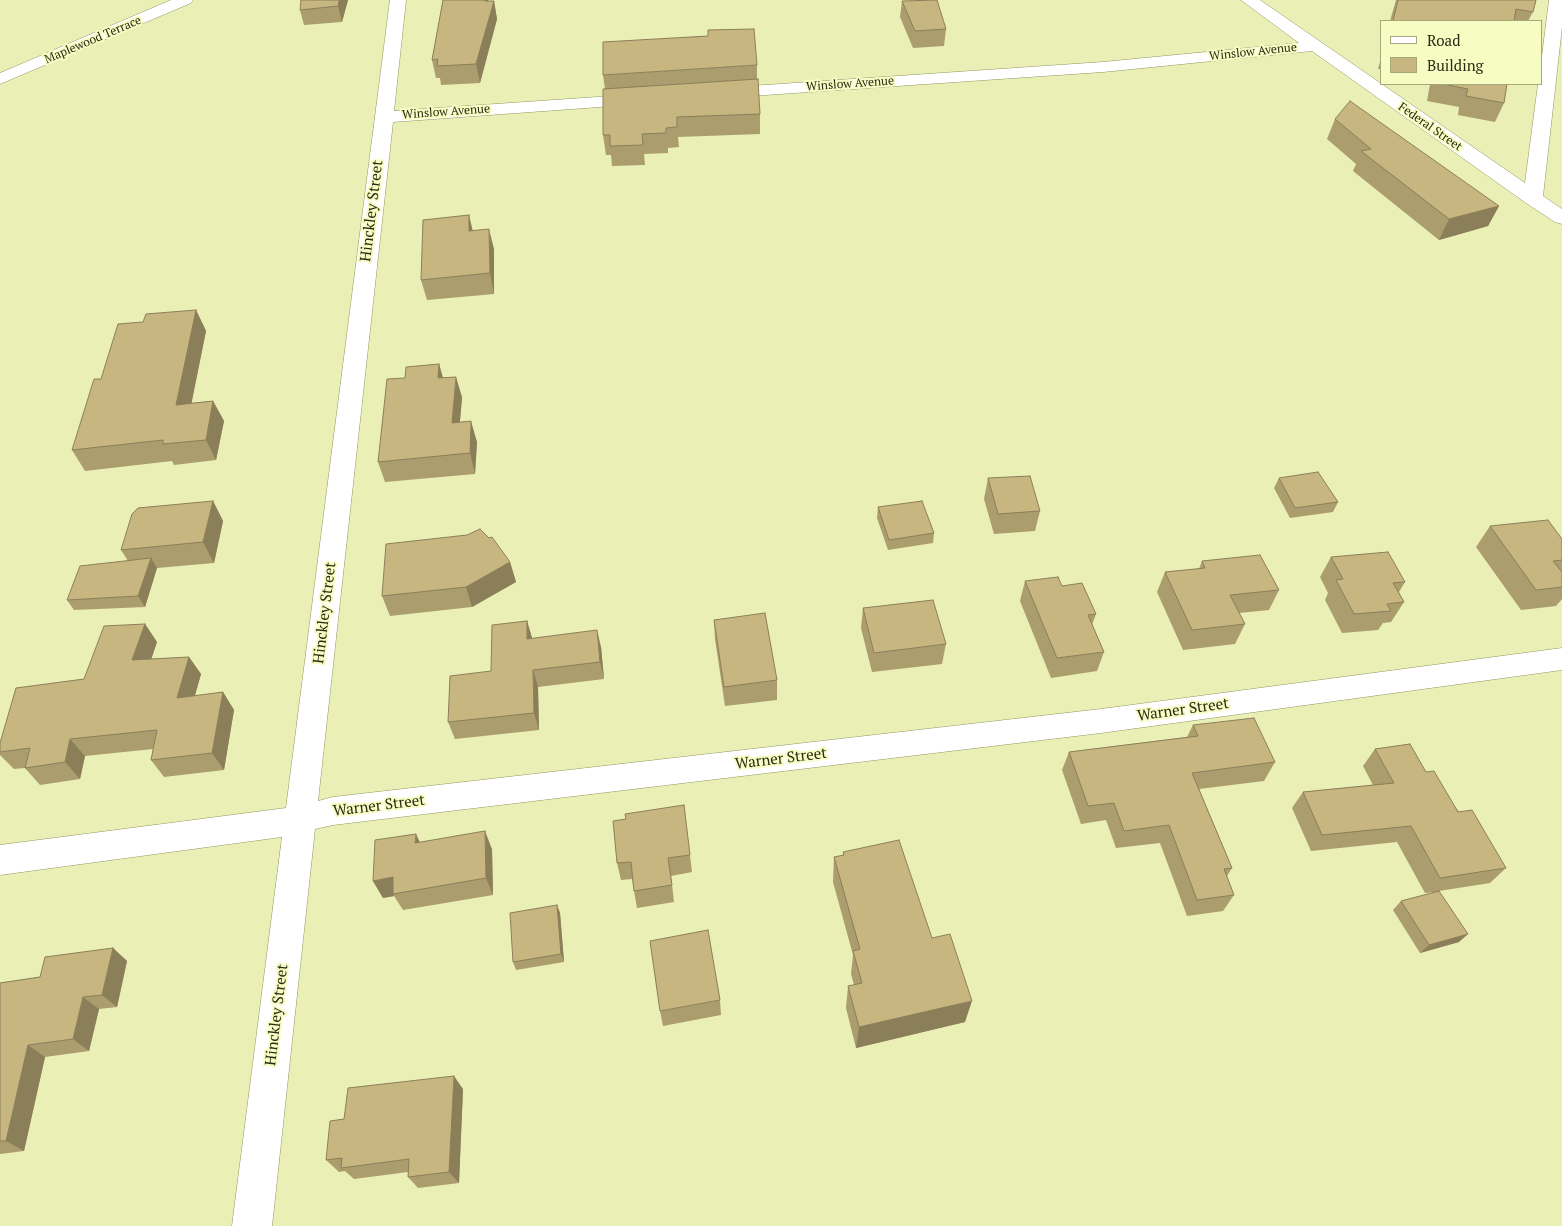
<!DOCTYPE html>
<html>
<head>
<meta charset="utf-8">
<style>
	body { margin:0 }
	#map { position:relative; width:1562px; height:1226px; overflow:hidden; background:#eaefb6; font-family:"PT Serif",serif }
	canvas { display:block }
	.legend { position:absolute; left:1380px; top:20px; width:162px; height:65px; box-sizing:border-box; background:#f7fcc3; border:1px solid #a5a87d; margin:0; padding:6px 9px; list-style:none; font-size:15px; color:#292b15 }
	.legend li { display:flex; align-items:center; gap:10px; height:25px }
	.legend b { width:25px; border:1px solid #a5a87d }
</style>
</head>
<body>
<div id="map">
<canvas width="1562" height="1226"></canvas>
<ul class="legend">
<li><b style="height:6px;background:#fff"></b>Road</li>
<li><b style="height:14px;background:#c7b680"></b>Building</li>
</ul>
</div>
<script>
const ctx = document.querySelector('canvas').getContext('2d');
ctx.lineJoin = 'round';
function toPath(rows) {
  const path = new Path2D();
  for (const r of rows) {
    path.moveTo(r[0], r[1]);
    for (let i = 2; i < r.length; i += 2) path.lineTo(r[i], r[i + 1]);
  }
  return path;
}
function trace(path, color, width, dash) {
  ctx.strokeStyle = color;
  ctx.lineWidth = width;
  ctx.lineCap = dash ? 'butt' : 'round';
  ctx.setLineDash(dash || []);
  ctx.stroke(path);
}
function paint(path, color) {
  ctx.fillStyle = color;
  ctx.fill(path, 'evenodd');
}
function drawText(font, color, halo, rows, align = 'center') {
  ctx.font = font + ' "PT Serif",serif';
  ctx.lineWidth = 4;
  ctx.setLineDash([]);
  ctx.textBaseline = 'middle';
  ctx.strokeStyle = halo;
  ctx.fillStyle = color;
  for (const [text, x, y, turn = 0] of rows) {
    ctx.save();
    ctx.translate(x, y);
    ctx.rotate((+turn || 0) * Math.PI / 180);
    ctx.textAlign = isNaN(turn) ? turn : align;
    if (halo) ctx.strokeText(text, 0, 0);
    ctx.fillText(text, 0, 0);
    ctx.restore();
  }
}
const street = toPath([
	[171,0,193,0,191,3,0,84,0,73,171,0],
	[390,0,406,0,394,111,641,94,647,95,650,99,647,103,641,104,393,122,318,801,333,797,1101,709,1562,648,1562,670,1101,733,333,825,315,829,272,1226,232,1226,282,837,0,875,0,845,286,808,390,0],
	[1241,0,1260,0,1525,183,1538,84,1541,84,1541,64,1549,0,1562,0,1562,27,1543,196,1562,209,1562,224,1555,222,1526,203,1312,51,1103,72,721,98,715,97,712,93,715,89,721,88,1103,62,1299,43,1241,0]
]);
trace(street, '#929660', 1);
paint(street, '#fff');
paint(toPath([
	[348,0,342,22,304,25,300,10],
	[443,0,488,0,488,1,494,1,497,19,480,83,441,85,440,78,436,78,432,60],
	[1396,0,1536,0,1533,12,1528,21,1390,21],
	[902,1,946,29,944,46,913,48,900,17],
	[1381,58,1381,69,1378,69],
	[757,65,757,79,760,114,760,134,678,137,679,147,668,148,668,153,644,154,645,165,612,166,611,155,606,155,603,135,605,89,603,75],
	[1430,84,1507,84,1504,103,1495,122,1458,115,1459,107,1427,101],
	[1335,119,1499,206,1488,226,1439,240,1353,171,1356,164,1327,139],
	[473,230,494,249,494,294,427,300,421,280],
	[196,310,206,331,191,403,213,401,224,421,216,460,174,465,172,461,85,471,72,450,101,379,143,322],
	[439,364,443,378,462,397,460,422,477,442,475,474,385,482,378,462,405,378],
	[988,478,1040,511,1035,531,994,534,984,499],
	[1279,478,1338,502,1333,512,1290,518,1274,488],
	[213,501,223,521,214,563,157,568,145,607,74,610,67,600,128,561,121,550],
	[878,507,934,533,933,543,888,550,877,518],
	[1490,526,1562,539,1562,599,1556,606,1521,610,1476,547],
	[1331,557,1405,582,1399,592,1404,602,1391,622,1383,623,1378,630,1342,633,1325,600,1328,593,1320,577],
	[1202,561,1279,590,1269,610,1239,613,1245,624,1235,644,1183,650,1157,592,1165,572,1199,569],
	[510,562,516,582,472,607,390,616,382,596],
	[1025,581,1062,586,1096,614,1092,625,1104,652,1097,671,1051,678,1020,601],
	[863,608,946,644,942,664,872,672,861,628],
	[714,620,777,680,777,700,725,706,715,639],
	[527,621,532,638,601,647,604,679,538,687,539,730,455,739,448,722,491,671],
	[145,624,157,642,151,659,189,657,201,674,195,696,223,692,234,710,224,770,164,777,151,760,153,749,85,756,80,779,40,785,25,768,14,769,0,755,0,743,84,679],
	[1193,725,1275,762,1264,781,1199,789,1232,868,1227,876,1234,895,1223,911,1187,916,1160,843,1116,848,1106,820,1081,824,1062,770,1069,752,1187,737],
	[1375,749,1426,772,1506,868,1490,883,1439,891,1459,942,1420,953,1393,910,1401,901,1436,892,1425,893,1397,842,1311,851,1292,808,1303,792,1373,785,1363,766],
	[684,805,692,872,671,876,674,902,637,908,634,891,632,879,621,880,617,863,626,819],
	[420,842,492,849,493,895,403,910,394,896,383,898,373,881],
	[843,852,932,938,965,1022,856,1048,846,1008,848,986,854,985,851,974,853,955,833,882,834,857,843,856],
	[557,905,560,913,564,962,516,970,513,962],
	[113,948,127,961,117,1007,99,1009,89,1051,45,1057,24,1151,0,1154,0,983,40,977],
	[720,1000,721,1015,663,1026,660,1011],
	[463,1089,459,1183,418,1188,408,1177,408,1172,354,1179,345,1171,339,1172,326,1160,344,1119]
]), '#ab9d6e');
paint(toPath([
	[339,0,348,0,342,22,338,6],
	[485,0,488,0,489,19,494,1,497,19,480,83,476,64],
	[1499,206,1488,226,1439,240,1449,219],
	[469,215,474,236,469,231],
	[489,229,494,249,494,294,490,273],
	[196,310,206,331,187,426,176,405],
	[439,364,445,385,438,378],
	[456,377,462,397,458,443,452,423],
	[213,401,224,421,216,460,206,440],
	[471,421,477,442,475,474,470,453],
	[213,501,223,521,214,563,203,542],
	[151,558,157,568,145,607,138,596],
	[510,562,516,582,472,607,466,587],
	[527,621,532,638,527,639],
	[145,624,157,642,145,678,132,660],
	[597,630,601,647,604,679,600,662],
	[189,657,201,674,189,715,177,698],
	[533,670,538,687,539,730,534,713],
	[223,692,234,710,224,770,212,753],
	[70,739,85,756,80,779,65,762],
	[485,831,492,849,493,895,486,878],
	[416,834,424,851,415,843],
	[393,877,393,894,394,896,383,898,373,881],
	[557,905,560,913,564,962,561,954],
	[1468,934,1459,942,1420,953,1429,945],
	[113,948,127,961,117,1007,102,995],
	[83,997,99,1009,89,1051,73,1039],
	[972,1001,965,1022,856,1048,859,1027],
	[28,1045,45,1057,24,1151,6,1141],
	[454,1076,463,1089,459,1183,449,1172]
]), '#8b7f5a');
const building = toPath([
	[301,0,339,0,338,6,300,10,301,0],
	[443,0,485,0,485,1,494,1,476,64,437,66,438,59,432,60,443,0],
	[937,0,946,29,915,31,902,1,937,0],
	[1398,0,1536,0,1533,12,1516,9,1514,21,1393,21,1398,0],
	[754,29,757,65,603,75,603,42,708,36,708,30,754,29],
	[758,79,760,114,677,117,677,127,666,128,666,133,642,134,643,145,610,146,610,135,603,135,603,89,758,79],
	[1443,84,1507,84,1504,103,1466,96,1468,89,1443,84],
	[1350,101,1499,206,1449,219,1361,151,1371,149,1335,119,1350,101],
	[469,215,469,231,489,229,490,273,421,280,423,220,469,215],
	[196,310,176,405,213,401,206,440,163,444,163,440,72,450,94,379,101,379,118,324,143,322,146,314,196,310],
	[439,364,438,378,456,377,452,423,471,421,470,453,378,462,387,379,405,378,406,367,439,364],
	[1318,472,1338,502,1295,508,1279,478,1318,472],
	[1030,476,1040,511,998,514,988,478,1030,476],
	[213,501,203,542,121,550,132,514,138,508,213,501],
	[922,501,934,533,889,540,878,507,922,501],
	[1548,520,1562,539,1562,560,1553,561,1562,572,1562,587,1536,590,1490,526,1548,520],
	[480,529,489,538,492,537,510,562,466,587,382,596,386,544,467,535,480,529],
	[1388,552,1405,582,1393,583,1404,602,1387,604,1391,611,1354,614,1336,580,1343,579,1331,557,1388,552],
	[1260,555,1279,590,1230,595,1245,624,1192,630,1165,572,1205,568,1202,561,1260,555],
	[151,558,138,596,67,600,80,566,151,558],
	[1058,577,1062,586,1082,583,1096,614,1088,615,1104,652,1057,658,1025,581,1058,577],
	[933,600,946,644,874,653,863,608,933,600],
	[765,613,777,680,724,687,714,620,765,613],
	[527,621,527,639,597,630,600,662,533,670,534,713,448,722,450,676,491,671,492,625,527,621],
	[145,624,132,660,189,657,177,698,223,692,212,753,151,760,157,730,70,739,65,762,25,768,30,748,0,752,0,743,16,688,84,679,104,626,145,624],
	[1254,718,1275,762,1192,773,1232,868,1224,869,1234,895,1197,900,1169,825,1124,831,1114,803,1088,806,1069,752,1198,736,1193,725,1254,718],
	[1410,744,1426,772,1434,771,1458,812,1472,810,1506,868,1440,878,1411,826,1322,835,1303,792,1394,783,1375,749,1410,744],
	[684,805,690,855,668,858,672,885,634,891,631,862,617,863,613,821,626,819,625,814,684,805],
	[485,831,486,878,393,894,393,877,373,881,375,840,416,834,415,843,485,831],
	[899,840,932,938,950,934,972,1001,859,1027,848,986,862,983,853,951,860,949,834,857,844,855,843,852,899,840],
	[1439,891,1468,934,1429,945,1401,901,1439,891],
	[557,905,561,954,513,962,510,913,557,905],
	[708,930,720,1000,660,1011,650,941,708,930],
	[113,948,102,995,83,997,73,1039,28,1045,6,1141,0,1141,0,983,40,977,45,957,113,948],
	[454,1076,449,1172,408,1177,409,1159,341,1168,342,1158,326,1160,330,1121,344,1119,348,1088,454,1076]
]);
paint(building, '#c7b680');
trace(building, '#8b7f5a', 1);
drawText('12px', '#292b15', '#f7fcc3', [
	["Maplewood Terrace",93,40,-23],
	["Winslow Avenue",1253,52,-6],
	["Winslow Avenue",850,84,-4],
	["Winslow Avenue",446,112,-4],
	["Federal Street",1430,127,35]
]);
drawText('15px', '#292b15', '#f7fcc3', [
	["Hinckley Street",372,211,-83],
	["Hinckley Street",325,613,-83],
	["Warner Street",1183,710,-8],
	["Warner Street",781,759,-7],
	["Warner Street",379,806,-7],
	["Hinckley Street",277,1015,-83]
]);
</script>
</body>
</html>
